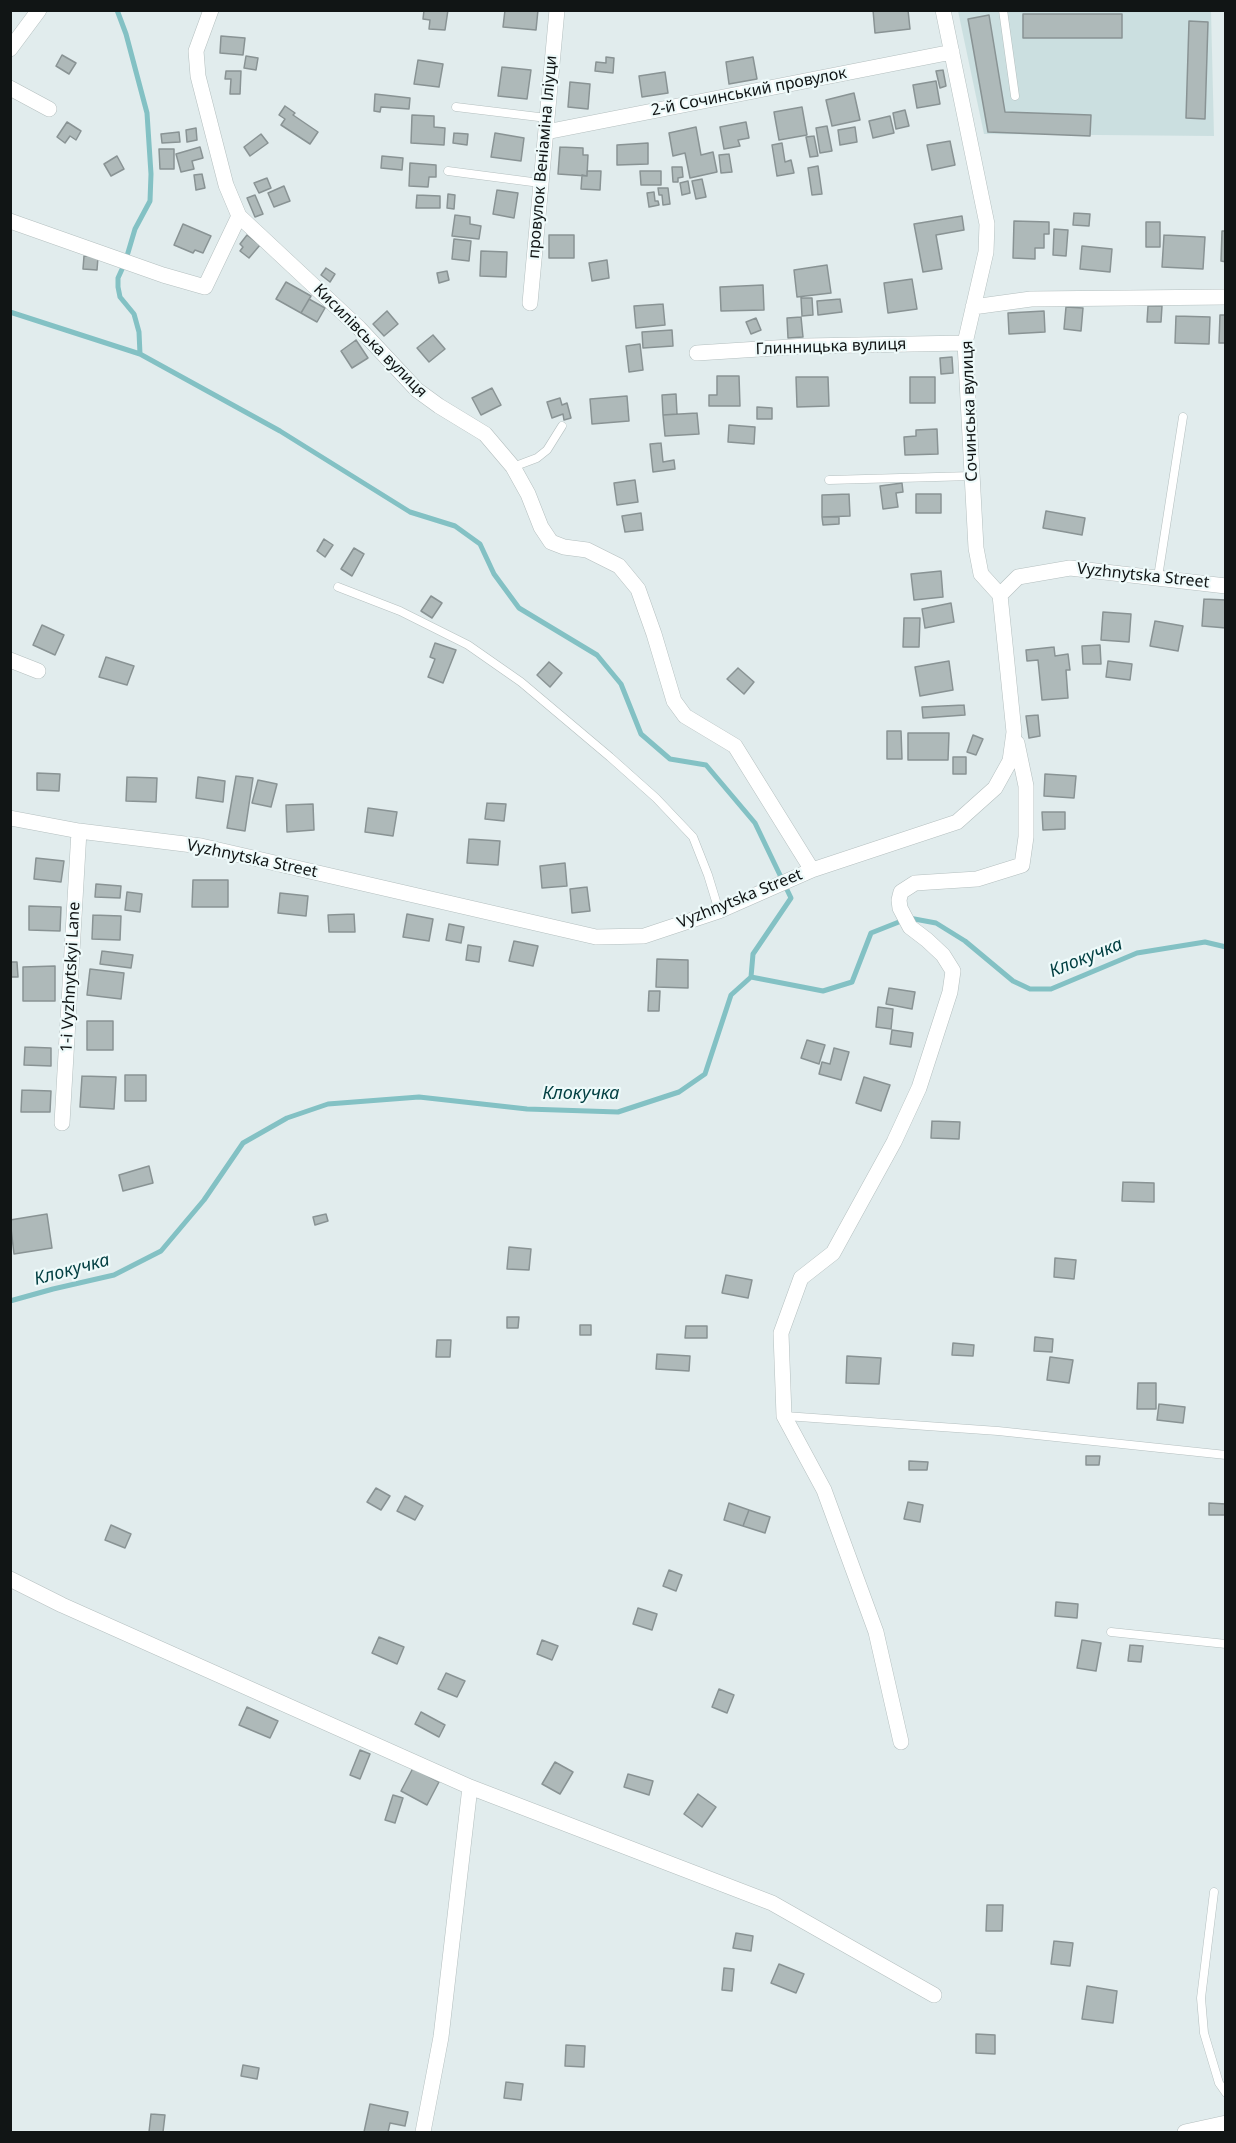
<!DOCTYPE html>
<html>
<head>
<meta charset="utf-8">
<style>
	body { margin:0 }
	#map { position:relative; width:1236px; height:2143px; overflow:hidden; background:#e1eced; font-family:"Noto Sans",sans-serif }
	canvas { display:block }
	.frame { position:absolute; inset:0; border:12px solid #111515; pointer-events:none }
</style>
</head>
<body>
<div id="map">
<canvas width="1236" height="2143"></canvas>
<div class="frame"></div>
</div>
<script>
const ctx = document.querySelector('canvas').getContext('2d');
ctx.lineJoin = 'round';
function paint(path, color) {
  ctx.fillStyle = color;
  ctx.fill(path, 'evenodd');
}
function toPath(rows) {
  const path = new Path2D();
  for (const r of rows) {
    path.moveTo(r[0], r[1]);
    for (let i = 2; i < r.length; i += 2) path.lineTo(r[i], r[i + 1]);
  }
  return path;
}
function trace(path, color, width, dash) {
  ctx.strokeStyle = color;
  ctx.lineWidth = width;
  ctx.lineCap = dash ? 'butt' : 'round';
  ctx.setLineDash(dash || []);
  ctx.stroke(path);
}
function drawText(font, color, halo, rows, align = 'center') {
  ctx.font = font + ' "Noto Sans",sans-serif';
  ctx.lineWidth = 4.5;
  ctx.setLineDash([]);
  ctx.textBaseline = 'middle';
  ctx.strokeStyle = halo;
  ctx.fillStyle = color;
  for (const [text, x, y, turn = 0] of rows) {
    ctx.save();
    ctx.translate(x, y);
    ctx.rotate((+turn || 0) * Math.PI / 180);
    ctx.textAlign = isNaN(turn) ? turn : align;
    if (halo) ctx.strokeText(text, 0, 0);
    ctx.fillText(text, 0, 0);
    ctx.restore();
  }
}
paint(toPath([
	[958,11,1211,11,1214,136,984,134]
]), '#cbdfe0');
trace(toPath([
	[117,10,126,34,147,113,151,174,150,201,135,229,127,256],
	[123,267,118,278,118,287,120,297,134,314,139,332,140,354],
	[10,312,140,354,280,431,410,512,455,526,480,544,494,574,519,608,597,655,621,684,641,734,670,759,706,765,755,823,791,898,753,954,751,977],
	[10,1301,53,1289,114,1275,161,1251,204,1200,243,1143,287,1118,328,1104,419,1097,527,1109,618,1112,679,1092,705,1074,731,995,751,977,823,991,852,982,871,933,909,918,936,923,965,941,1013,981,1030,989,1051,989,1137,953,1205,942,1226,947]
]), '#83c1c4', 5);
const building = toPath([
	[424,10,448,10,445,30,429,29,430,20,423,19,424,10],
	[505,10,538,10,536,30,503,27,505,10],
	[873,10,908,10,910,29,875,33,873,10],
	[1023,14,1122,14,1122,38,1023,38,1023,14],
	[989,15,1005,112,1091,115,1090,136,988,132,968,19,989,15],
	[1189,21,1208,22,1205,119,1186,118,1189,21],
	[221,36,245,38,243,55,220,53,221,36],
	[62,55,76,63,69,74,56,66,62,55],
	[246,56,258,58,256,70,244,68,246,56],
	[606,57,614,58,613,73,595,71,596,62,606,63,606,57],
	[753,57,757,79,729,84,726,62,753,57],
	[418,60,443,64,439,87,414,84,418,60],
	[502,67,531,70,527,99,498,96,502,67],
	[943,70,946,86,940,88,936,71,943,70],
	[226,71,241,71,240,94,230,94,231,79,225,79,226,71],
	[665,72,668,93,642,97,639,76,665,72],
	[936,81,940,104,917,108,913,85,936,81],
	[570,82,590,84,588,109,568,107,570,82],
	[854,93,860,120,832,126,826,100,854,93],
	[375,94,410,98,409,109,381,107,380,112,374,111,375,94],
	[285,106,295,113,293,115,318,132,310,144,281,125,285,119,279,115,285,106],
	[802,107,807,135,779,140,774,112,802,107],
	[905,110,909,126,896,129,893,113,905,110],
	[412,115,434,116,434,127,445,128,444,145,411,143,412,115],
	[890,116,894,133,873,138,869,121,890,116],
	[67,122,81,131,76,140,70,136,65,143,57,137,67,122],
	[746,122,749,138,738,140,740,146,724,149,720,127,746,122],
	[827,126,832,151,820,153,816,128,827,126],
	[696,127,701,155,713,152,717,172,690,178,685,153,673,156,669,133,696,127],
	[855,127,857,142,840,145,838,130,855,127],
	[196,128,197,140,187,142,186,130,196,128],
	[179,132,180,142,162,143,161,134,179,132],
	[454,133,468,134,467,145,453,143,454,133],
	[495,133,524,138,521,161,491,157,495,133],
	[261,134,268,143,250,156,244,147,261,134],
	[814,136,818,156,810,157,806,137,814,136],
	[950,141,955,165,932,170,927,145,950,141],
	[648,143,648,164,617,165,617,145,648,143],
	[782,143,785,162,791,160,794,173,777,176,772,145,782,143],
	[200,147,203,158,192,161,194,169,181,172,176,154,200,147],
	[560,147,583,148,583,155,588,155,587,176,558,174,560,147],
	[159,149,174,149,174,169,160,169,159,149],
	[729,154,732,172,721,173,719,155,729,154],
	[117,156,124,169,111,176,104,164,117,156],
	[382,156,403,158,402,170,381,168,382,156],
	[410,163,436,165,436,177,429,177,428,187,409,186,410,163],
	[818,166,822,194,812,195,808,168,818,166],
	[672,167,682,167,683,177,678,178,678,182,673,182,672,167],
	[587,171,601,171,600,190,581,189,582,175,587,176,587,171],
	[640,171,661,171,661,185,641,185,640,171],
	[202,174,205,188,196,190,194,175,202,174],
	[267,178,271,188,259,193,254,183,267,178],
	[702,179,706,197,696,199,692,181,702,179],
	[688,181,690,193,682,195,680,183,688,181],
	[284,186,290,201,274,207,268,193,284,186],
	[658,188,668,188,670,204,663,205,662,195,659,195,658,188],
	[497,190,518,193,514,218,493,214,497,190],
	[654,192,655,201,658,201,659,205,649,207,647,193,654,192],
	[448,194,455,195,454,209,447,208,448,194],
	[255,195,263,214,255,217,247,198,255,195],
	[417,195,440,196,440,208,416,208,417,195],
	[1074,213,1090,214,1089,226,1073,225,1074,213],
	[455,215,470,217,470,224,481,226,479,239,452,236,455,215],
	[962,216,964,230,936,235,942,269,923,272,914,224,962,216],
	[1014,221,1049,222,1049,234,1044,234,1044,248,1035,248,1035,259,1013,258,1014,221],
	[1146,222,1160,222,1160,247,1146,247,1146,222],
	[183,224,211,236,203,253,195,250,193,253,174,245,183,224],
	[1054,229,1068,230,1066,256,1053,255,1054,229],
	[1222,231,1226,231,1226,262,1221,261,1222,231],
	[247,235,260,245,249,258,240,251,243,247,240,244,247,235],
	[549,235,574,235,574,258,549,258,549,235],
	[1164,235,1205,237,1203,269,1162,267,1164,235],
	[454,239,471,241,469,261,452,259,454,239],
	[1082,246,1112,249,1110,272,1080,269,1082,246],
	[481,251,507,252,506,277,480,276,481,251],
	[84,256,98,257,97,270,83,269,84,256],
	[607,260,609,278,592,281,589,263,607,260],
	[827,265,831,293,797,297,794,270,827,265],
	[326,268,335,274,330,282,321,275,326,268],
	[447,271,449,280,439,283,437,273,447,271],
	[912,279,917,309,888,313,884,283,912,279],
	[286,282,311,296,301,313,276,299,286,282],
	[763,285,764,310,721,311,720,287,763,285],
	[801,298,812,298,813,315,802,316,801,298],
	[309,299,325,308,317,322,301,313,309,299],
	[840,299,842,312,818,315,817,301,840,299],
	[663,304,665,325,636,328,634,306,663,304],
	[1148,306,1162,306,1161,322,1147,322,1148,306],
	[1066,307,1083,308,1081,331,1064,329,1066,307],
	[387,311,398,324,384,336,373,324,387,311],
	[1044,311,1045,332,1009,334,1008,313,1044,311],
	[1220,315,1226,315,1226,343,1219,343,1220,315],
	[1176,316,1210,317,1209,344,1175,343,1176,316],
	[801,317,803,337,788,338,787,318,801,317],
	[756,318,761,330,751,334,746,322,756,318],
	[672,330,673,346,643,348,642,332,672,330],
	[433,335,445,349,429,362,417,348,433,335],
	[356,340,368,358,352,368,341,351,356,340],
	[640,344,643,370,629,372,626,346,640,344],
	[952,357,953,373,941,374,940,358,952,357],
	[717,376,739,376,740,406,709,406,709,395,717,395,717,376],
	[796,377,828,377,829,406,797,407,796,377],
	[910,377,935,377,935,403,910,403,910,377],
	[492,388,501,405,481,415,472,398,492,388],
	[676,394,677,414,663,415,662,395,676,394],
	[627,396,629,421,592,424,590,399,627,396],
	[560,398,562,405,567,403,571,418,564,420,563,414,552,418,547,402,560,398],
	[757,407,772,408,772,419,757,419,757,407],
	[697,413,699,434,665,436,663,415,697,413],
	[729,425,755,427,754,444,728,442,729,425],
	[937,429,938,454,905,455,904,437,916,436,916,430,937,429],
	[661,443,663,462,674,460,675,469,653,472,650,444,661,443],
	[635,480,638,502,617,505,614,483,635,480],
	[902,483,903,492,896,493,898,507,883,509,880,486,902,483],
	[849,494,850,516,822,517,822,495,849,494],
	[916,494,941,494,941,513,916,513,916,494],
	[1046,511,1085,518,1082,535,1043,528,1046,511],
	[641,513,643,530,625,532,622,516,641,513],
	[822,517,839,517,839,524,823,525,822,517],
	[324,539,333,545,325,557,317,551,324,539],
	[354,548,364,554,352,576,341,569,354,548],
	[941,571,943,597,914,600,911,574,941,571],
	[431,596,442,603,432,618,421,611,431,596],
	[1204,599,1226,600,1226,628,1202,626,1204,599],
	[951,603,954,622,925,628,922,609,951,603],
	[1103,612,1131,614,1129,642,1101,640,1103,612],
	[904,618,920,618,919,647,903,647,904,618],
	[1155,621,1183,626,1178,651,1150,646,1155,621],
	[42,625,64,635,55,655,33,645,42,625],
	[435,643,456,650,443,683,428,677,435,659,430,657,435,643],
	[1100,645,1101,664,1083,664,1082,646,1100,645],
	[1054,647,1055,656,1068,654,1070,670,1066,670,1068,698,1042,700,1038,660,1027,661,1026,650,1054,647],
	[106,657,134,666,127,685,99,677,106,657],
	[949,661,953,690,920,696,915,667,949,661],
	[1108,661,1132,664,1130,680,1106,677,1108,661],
	[549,662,562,673,550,687,537,675,549,662],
	[738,668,754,682,744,694,727,679,738,668],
	[964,705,965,715,923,718,922,707,964,705],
	[1038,715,1040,736,1029,738,1026,716,1038,715],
	[887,731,901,731,902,759,887,759,887,731],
	[908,733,949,733,948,760,908,760,908,733],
	[973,735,983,739,976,755,967,752,973,735],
	[953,757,966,757,966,774,953,774,953,757],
	[37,773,60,774,59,791,37,790,37,773],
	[1045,774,1076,776,1074,798,1044,796,1045,774],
	[236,776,253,778,245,831,227,828,236,776],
	[127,777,157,778,156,802,126,801,127,777],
	[198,777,225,781,223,802,196,798,198,777],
	[258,780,277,784,271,807,252,803,258,780],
	[487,803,506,804,504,821,485,819,487,803],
	[313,804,314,830,287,832,286,805,313,804],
	[368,808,397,812,393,836,365,832,368,808],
	[1042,812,1065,812,1065,829,1043,830,1042,812],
	[469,839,500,841,498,865,467,863,469,839],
	[36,858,64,861,61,882,34,879,36,858],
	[565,863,567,886,542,888,540,866,565,863],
	[193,880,228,880,228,907,192,907,193,880],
	[96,884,121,886,120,898,95,897,96,884],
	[587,887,590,911,572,913,570,889,587,887],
	[127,892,142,894,140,912,125,910,127,892],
	[280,893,308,896,306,916,278,913,280,893],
	[29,906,61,907,60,931,29,930,29,906],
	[354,914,355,932,329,932,328,915,354,914],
	[407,914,433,919,429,941,403,937,407,914],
	[93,915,121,916,120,940,92,939,93,915],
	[449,924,464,927,461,943,446,940,449,924],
	[514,941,538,946,533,966,509,961,514,941],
	[468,945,481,947,479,962,466,960,468,945],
	[102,951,133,955,131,968,100,964,102,951],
	[657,959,688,960,688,988,656,987,657,959],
	[10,962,17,962,18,977,10,977,10,962],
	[55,966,55,1001,23,1001,23,967,55,966],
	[90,969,124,973,121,999,87,995,90,969],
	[889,988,915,992,912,1009,886,1004,889,988],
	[649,991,660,991,659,1011,648,1011,649,991],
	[878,1007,893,1009,891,1029,876,1027,878,1007],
	[87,1021,113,1021,113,1050,87,1050,87,1021],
	[892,1030,913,1033,911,1047,890,1044,892,1030],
	[807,1040,825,1045,819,1064,801,1058,807,1040],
	[25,1047,51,1048,51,1066,24,1065,25,1047],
	[834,1048,849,1052,841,1080,819,1074,822,1062,830,1064,834,1048],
	[125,1075,146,1075,146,1101,125,1101,125,1075],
	[82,1076,116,1077,114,1109,80,1107,82,1076],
	[864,1077,890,1085,881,1111,856,1103,864,1077],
	[22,1090,51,1091,50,1112,21,1112,22,1090],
	[932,1121,960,1122,959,1139,931,1138,932,1121],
	[149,1166,153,1183,123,1191,119,1175,149,1166],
	[1123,1182,1154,1183,1154,1202,1122,1201,1123,1182],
	[47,1214,52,1248,14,1254,10,1220,47,1214],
	[326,1214,328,1221,315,1225,313,1217,326,1214],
	[509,1247,531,1249,529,1270,507,1269,509,1247],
	[1055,1258,1076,1260,1074,1279,1054,1277,1055,1258],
	[726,1275,752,1280,748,1298,722,1293,726,1275],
	[507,1317,519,1317,518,1328,507,1328,507,1317],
	[580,1325,591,1325,591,1335,580,1335,580,1325],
	[686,1326,707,1326,707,1338,685,1338,686,1326],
	[1035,1337,1053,1339,1052,1352,1034,1351,1035,1337],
	[437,1340,451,1340,450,1357,436,1357,437,1340],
	[953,1343,974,1345,973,1356,952,1355,953,1343],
	[657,1354,690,1356,689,1371,656,1369,657,1354],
	[847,1356,881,1358,879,1384,846,1383,847,1356],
	[1050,1357,1073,1360,1069,1383,1047,1380,1050,1357],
	[1138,1383,1156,1383,1156,1409,1137,1409,1138,1383],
	[1159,1404,1185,1407,1183,1423,1157,1420,1159,1404],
	[1086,1456,1100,1456,1099,1465,1086,1465,1086,1456],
	[909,1461,928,1462,927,1470,909,1470,909,1461],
	[376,1488,390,1496,381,1510,367,1502,376,1488],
	[405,1496,423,1506,415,1520,397,1511,405,1496],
	[908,1502,923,1505,920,1522,904,1519,908,1502],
	[729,1503,749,1510,743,1526,724,1520,729,1503],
	[1209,1503,1226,1504,1226,1515,1209,1515,1209,1503],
	[749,1510,770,1517,765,1533,743,1526,749,1510],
	[111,1525,131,1534,125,1548,105,1540,111,1525],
	[669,1570,682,1575,676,1591,663,1586,669,1570],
	[1056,1602,1078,1604,1077,1618,1055,1616,1056,1602],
	[638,1608,657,1614,652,1630,633,1624,638,1608],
	[379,1637,404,1647,397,1664,372,1653,379,1637],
	[542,1640,558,1646,552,1660,537,1654,542,1640],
	[1082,1640,1101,1643,1096,1671,1077,1668,1082,1640],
	[1130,1645,1143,1646,1141,1662,1128,1661,1130,1645],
	[446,1673,465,1681,457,1697,438,1689,446,1673],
	[719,1689,734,1695,727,1713,712,1707,719,1689],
	[247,1707,278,1721,270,1738,239,1725,247,1707],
	[421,1712,445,1725,439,1737,415,1724,421,1712],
	[360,1750,370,1754,360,1779,350,1775,360,1750],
	[555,1762,573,1772,560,1794,542,1784,555,1762],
	[413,1768,439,1782,427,1805,401,1791,413,1768],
	[628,1774,653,1781,649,1795,624,1787,628,1774],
	[698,1794,716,1807,702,1827,684,1814,698,1794],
	[393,1795,403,1798,395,1823,385,1820,393,1795],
	[987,1905,1003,1905,1002,1931,986,1931,987,1905],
	[736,1933,753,1936,751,1951,733,1948,736,1933],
	[1054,1941,1073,1943,1070,1966,1051,1964,1054,1941],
	[779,1964,804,1974,796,1993,771,1983,779,1964],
	[724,1968,734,1969,732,1991,722,1990,724,1968],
	[1087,1986,1117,1991,1113,2023,1082,2019,1087,1986],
	[976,2034,995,2035,995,2054,976,2053,976,2034],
	[566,2045,585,2046,584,2067,565,2066,566,2045],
	[243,2065,259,2068,257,2079,241,2076,243,2065],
	[506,2082,523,2084,521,2100,504,2098,506,2082],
	[370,2104,408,2112,405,2126,390,2123,388,2132,364,2132,370,2104],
	[151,2114,165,2115,163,2132,149,2132,151,2114]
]);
paint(building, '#aeb9b9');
trace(building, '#899394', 1.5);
const lane = toPath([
	[1003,10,1015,96],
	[456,107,547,118],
	[448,171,540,183],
	[513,467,537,458,547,450,562,426],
	[829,480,972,476],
	[1158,577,1183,417],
	[338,587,400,611,468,645,521,682,610,757,656,798,693,837,708,875,719,911],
	[785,1416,998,1431,1226,1455],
	[1111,1632,1226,1644],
	[1214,1892,1201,1998,1204,2033,1219,2083,1226,2093]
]);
const street = toPath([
	[211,10,196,51,198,76,226,185,239,216,359,328,417,390,439,406,485,434,513,467,528,494,541,527,551,542,564,547,587,550,619,566,638,589,654,634,674,701,685,716,735,746,812,870],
	[943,10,987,224,986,252,965,343,976,548,981,574,1000,595],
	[10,49,39,10],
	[10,88,49,109],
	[546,132,952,52],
	[10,221,163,275,205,287,239,216],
	[530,303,557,10],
	[973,307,1031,299,1226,297],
	[697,353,806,346,965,343],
	[10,660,38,671],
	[10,818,79,831,201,846,596,937,644,936,719,911,812,870,957,822,995,788,1010,761,1014,732,1000,595,1018,577,1070,568,1226,586],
	[62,1123,79,831],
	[10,1579,62,1605,470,1787,772,1903,934,1995],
	[901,1742,876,1632,824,1490,784,1416,781,1333,801,1278,833,1253,894,1142,919,1088,950,992,953,971,943,955,927,940,910,927,900,908,899,900,901,892,915,883,977,879,1022,865,1026,837,1026,786,1017,743],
	[423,2132,441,2037,470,1787],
	[1185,2132,1226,2123]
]);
trace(lane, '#b4bfbf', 9);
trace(street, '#b4bfbf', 16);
trace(lane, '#fff', 8);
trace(street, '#fff', 15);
drawText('16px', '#111515', '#eefafa', [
	["2-й Сочинський провулок",749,92,-11],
	["провулок Веніаміна Іліуци",543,157,-85],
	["Кисилівська вулиця",370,341,45],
	["Глинницька вулиця",831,347,-2],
	["Сочинська вулиця",970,411,-92],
	["Vyzhnytska Street",1143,576,6],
	["Vyzhnytska Street",252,859,12],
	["Vyzhnytska Street",740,899,-22],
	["1-i Vyzhnytskyi Lane",71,977,-87]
]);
drawText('italic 18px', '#034043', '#eefafa', [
	["Клокучка",1086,958,-22],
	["Клокучка",581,1094],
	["Клокучка",72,1270,-15]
]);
</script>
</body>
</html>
